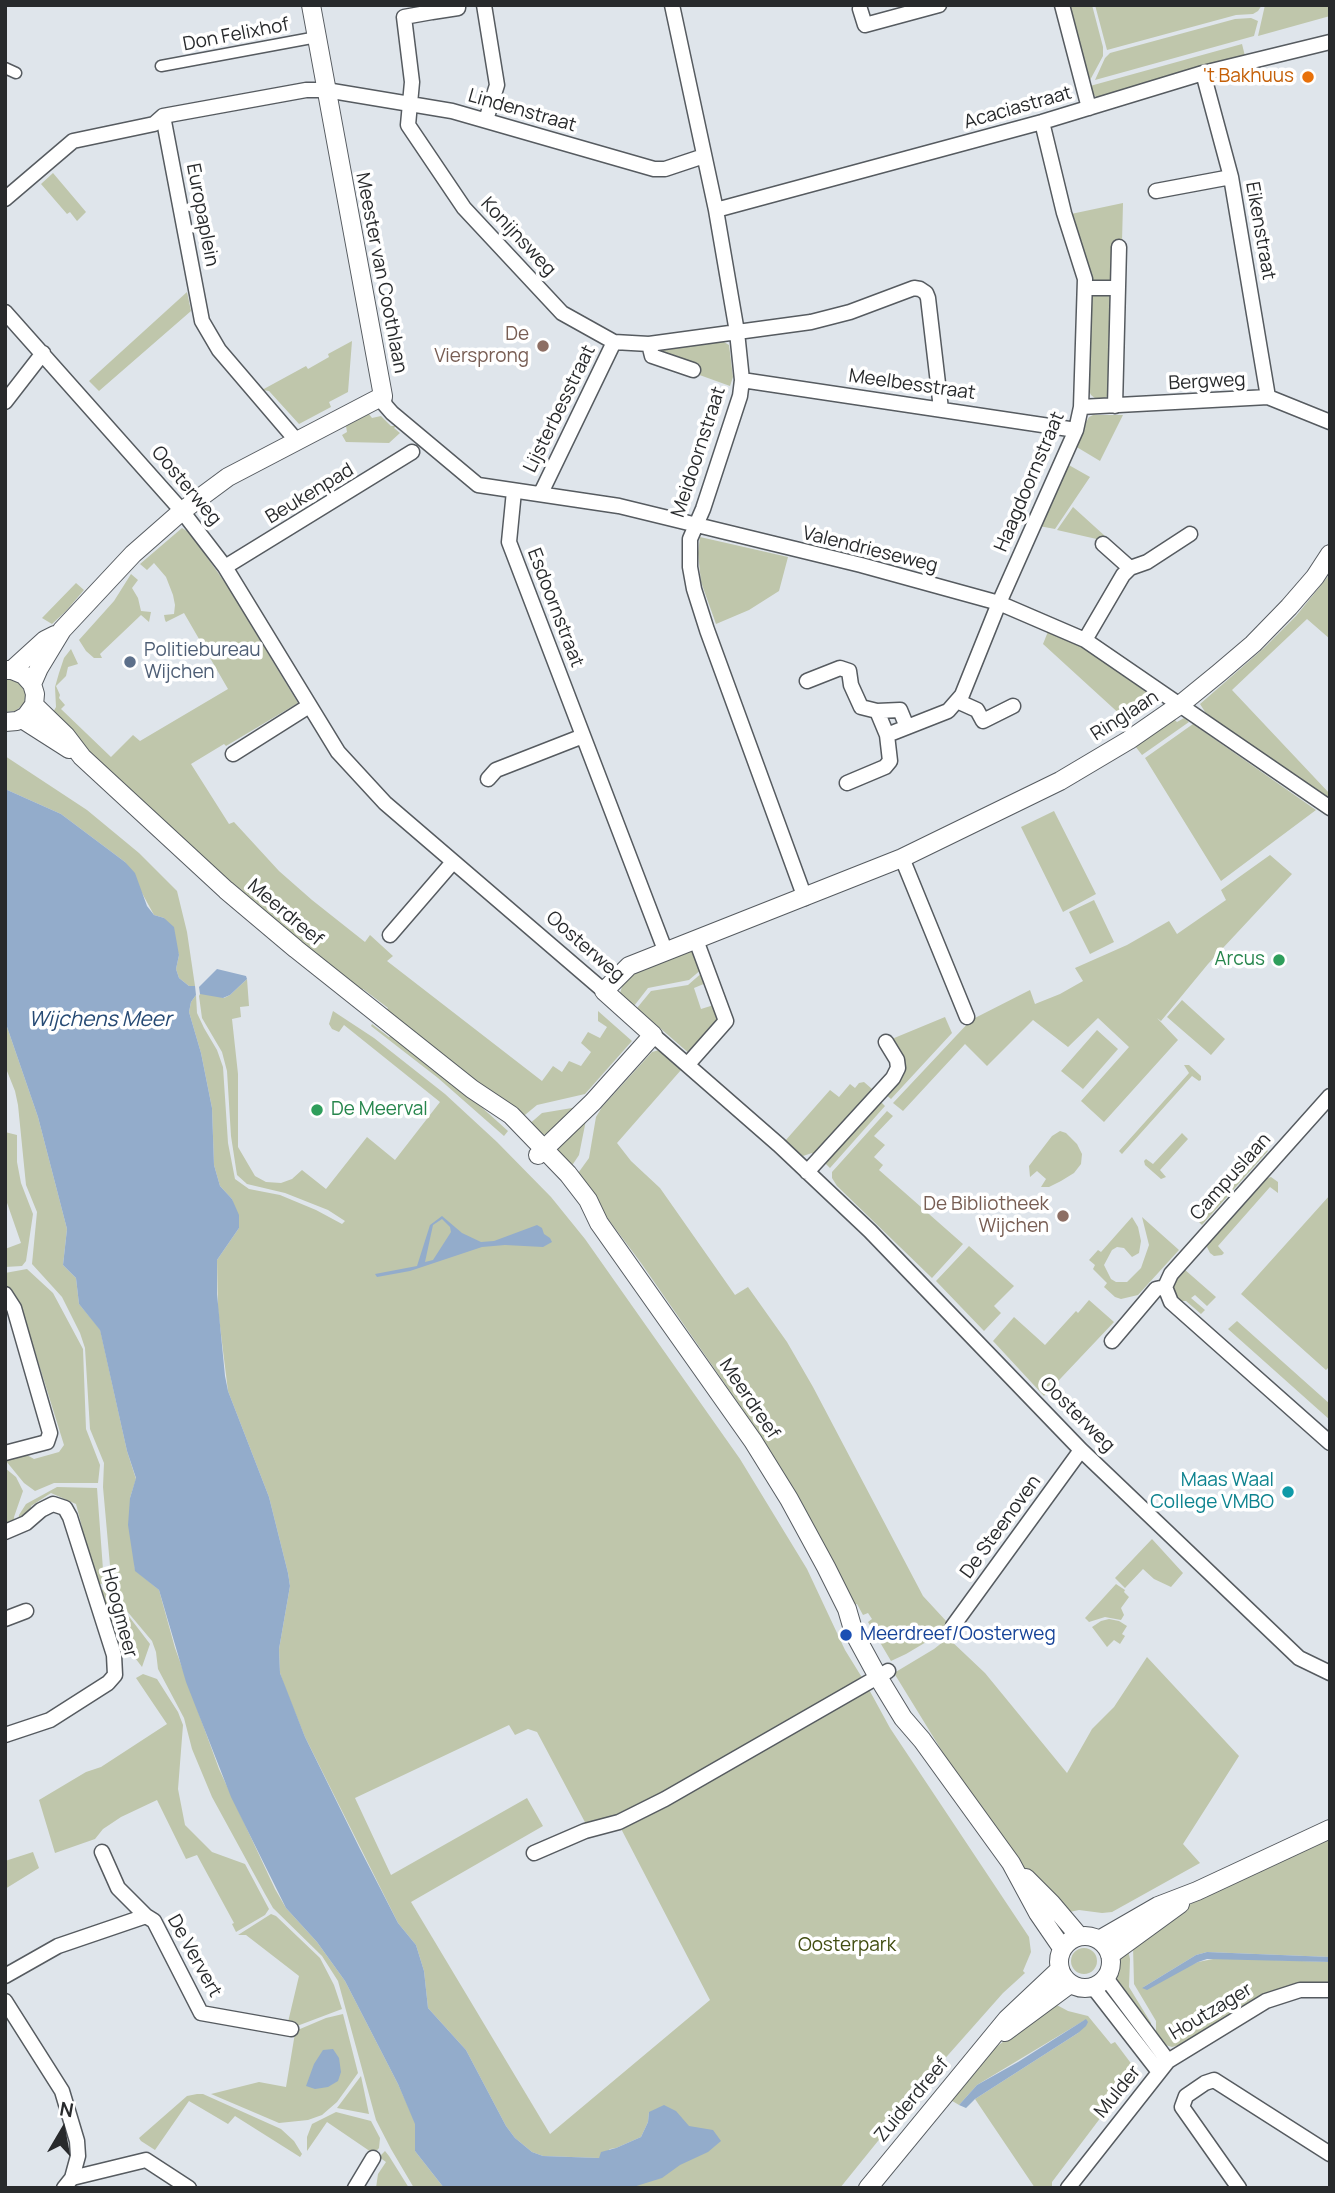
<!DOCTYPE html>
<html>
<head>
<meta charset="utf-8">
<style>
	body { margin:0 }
	#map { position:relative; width:1335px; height:2193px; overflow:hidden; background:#dfe5eb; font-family:Manrope,sans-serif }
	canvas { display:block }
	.frame { position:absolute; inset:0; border:7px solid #282a2c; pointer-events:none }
	.north { position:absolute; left:28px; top:2095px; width:70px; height:70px; -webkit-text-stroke:5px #fff; paint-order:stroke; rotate:10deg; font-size:19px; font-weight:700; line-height:28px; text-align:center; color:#282a2c }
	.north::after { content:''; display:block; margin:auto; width:24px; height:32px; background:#282a2c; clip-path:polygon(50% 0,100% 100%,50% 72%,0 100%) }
</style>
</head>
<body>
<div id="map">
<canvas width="1335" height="2193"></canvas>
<div class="frame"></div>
<div class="north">N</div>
</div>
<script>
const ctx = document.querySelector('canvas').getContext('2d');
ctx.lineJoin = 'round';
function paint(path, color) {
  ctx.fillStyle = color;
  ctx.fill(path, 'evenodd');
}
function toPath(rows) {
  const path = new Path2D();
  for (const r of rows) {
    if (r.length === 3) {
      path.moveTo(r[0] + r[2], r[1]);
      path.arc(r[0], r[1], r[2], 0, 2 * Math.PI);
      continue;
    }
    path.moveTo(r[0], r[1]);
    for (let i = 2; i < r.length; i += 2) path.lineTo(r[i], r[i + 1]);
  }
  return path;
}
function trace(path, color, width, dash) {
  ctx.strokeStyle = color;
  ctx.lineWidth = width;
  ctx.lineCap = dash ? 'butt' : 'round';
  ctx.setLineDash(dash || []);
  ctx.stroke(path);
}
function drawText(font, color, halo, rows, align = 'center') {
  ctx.font = font + ' Manrope,sans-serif';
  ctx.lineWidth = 7;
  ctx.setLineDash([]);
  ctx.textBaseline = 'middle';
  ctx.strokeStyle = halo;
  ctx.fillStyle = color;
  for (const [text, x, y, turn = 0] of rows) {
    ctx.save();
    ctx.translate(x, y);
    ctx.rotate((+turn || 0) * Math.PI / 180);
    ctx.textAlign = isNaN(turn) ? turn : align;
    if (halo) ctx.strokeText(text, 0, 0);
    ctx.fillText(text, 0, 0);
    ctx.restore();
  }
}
paint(toPath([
	[1068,5,1092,5,1103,47,1103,56,1089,82],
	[1095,5,1262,5,1258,11,1253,14,1236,15,1107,50],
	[1265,5,1327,5,1330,8,1330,16,1258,36],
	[1251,18,1258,21,1254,36,1095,80,1105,58,1110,53,1235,19],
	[1242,44,1245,56,1097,98,1093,94,1090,86],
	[53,173,86,212,77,221,70,212,67,214,41,184],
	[1123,203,1122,242,1114,243,1111,283,1091,283,1071,214],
	[187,292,191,311,99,391,89,381],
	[1090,294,1110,294,1112,298,1109,395,1105,398,1096,399,1091,395,1087,387],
	[352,341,348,392,329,402,331,407,299,424,269,391,262,390,306,366,308,369,329,357,328,354],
	[724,342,729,345,733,377,730,386,694,373,655,352,654,347],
	[369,414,372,418,381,416,391,426,396,426,394,428,400,433,389,443,346,442,342,435,347,432,346,426],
	[1093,415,1123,415,1100,461,1075,446,1083,423,1085,424,1089,417],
	[1067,464,1090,477,1055,529,1039,526],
	[1073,507,1105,536,1101,540,1057,530],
	[182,528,190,533,228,587,298,703,226,746,224,744,191,764,229,824,234,822,279,871,312,900,365,942,370,935,393,956,387,961,542,1081,553,1066,562,1072,569,1061,581,1066,591,1052,581,1043,588,1032,600,1038,607,1027,598,1021,598,1011,632,1041,585,1094,537,1105,520,1119,385,1012,388,1008,363,989,360,992,258,909,51,716,56,707,55,687,59,673,64,658,71,649,78,664,68,667,66,676,56,686,60,695,59,698,65,705,61,709,111,757,133,735,140,741,228,689,184,613,166,622,165,620,164,615,174,614,175,605,173,595,166,577,154,563,147,570,140,564],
	[700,537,788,557,779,591,749,610,716,624,701,582,698,553],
	[131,574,138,580,132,588,138,598,141,611,151,612,149,622,141,615,100,654,102,658,94,658,86,651,79,640,114,601],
	[1330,574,1330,639,1307,619,1232,690,1330,794,1328,800,1207,715,1200,704,1264,648,1296,616],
	[76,583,84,590,66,611,52,624,42,618],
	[1049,629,1082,645,1157,695,1124,718,1043,644],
	[5,679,17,681,26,693,24,704,15,711,5,712],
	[1184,718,1189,722,1142,755,1135,746,1174,719,1177,722],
	[1193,724,1316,810,1221,881,1145,758],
	[5,756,87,810,139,853,177,891,187,932,195,986,189,986,179,978,176,969,179,955,164,918,154,915,125,862,61,814,5,789],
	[1054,811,1096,894,1063,912,1021,827],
	[1270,855,1292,874,1208,964,1161,1021,1157,1018,1178,1040,1104,1122,1081,1101,1129,1047,1098,1018,1068,1047,1033,1020,987,1066,965,1044,903,1111,893,1103,971,1020,1030,990,1035,1004,1060,994,1083,981,1075,968,1127,945,1169,921,1177,934,1226,900,1221,890],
	[1094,900,1114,942,1090,954,1069,912],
	[693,946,702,969,689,980,648,988,634,1006,620,993,625,977],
	[704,971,706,983,694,988,701,1009,717,1004,721,1018,691,1055,637,1008,651,991,688,985],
	[247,979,249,1006,240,1007,241,1017,232,1019,238,1074,238,1147,255,1176,266,1182,281,1183,292,1179,302,1170,326,1189,367,1137,395,1160,440,1102,344,1025,339,1032,332,1029,329,1024,333,1011,374,1038,445,1094,497,1142,551,1197,585,1239,740,1459,807,1569,845,1650,866,1684,890,1728,1029,1937,1031,1952,1023,1971,1025,1973,1003,1993,941,2063,840,2188,629,2188,688,2126,649,2112,648,2122,641,2137,616,2148,610,2149,599,2158,543,2156,532,2152,515,2138,506,2126,466,2050,428,2008,424,1971,416,1945,398,1923,305,1737,285,1688,280,1673,279,1649,290,1586,288,1573,269,1497,228,1391,218,1310,217,1260,239,1228,232,1199,220,1186,214,1165,212,1108,201,1053,189,1012,191,1002,196,995,197,1013,204,1028,217,1050,223,1067,228,1143,235,1179,249,1189,280,1195,316,1210,342,1224,345,1221,328,1210,285,1193,247,1184,237,1175,231,1136,227,1071,222,1052,202,1018,199,996,200,994,212,994,224,998,230,995],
	[509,1725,515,1735,528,1729,537,1732,587,1826,616,1819,710,2000,550,2134,411,1902,543,1826,527,1798,391,1875,355,1798],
	[1182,1000,1225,1039,1211,1055,1167,1017],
	[945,1017,952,1033,891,1099,885,1094,904,1073,905,1067,902,1056,887,1041],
	[5,1021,38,1117,67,1229,63,1265,76,1278,79,1304,100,1329,127,1451,136,1479,130,1498,135,1570,159,1590,175,1648,219,1769,275,1889,286,1908,317,1942,345,1981,398,2084,416,2124,415,2151,444,2188,414,2188,391,2149,376,2120,338,1981,322,1956,273,1908,265,1894,212,1797,192,1749,184,1718,158,1669,156,1652,152,1641,126,1610,112,1588,103,1487,104,1463,90,1429,85,1348,80,1333,62,1297,32,1264,37,1212,26,1185,18,1105,15,1091,5,1066],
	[372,1024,389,1037,393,1034,478,1104,508,1131,504,1136,438,1078,371,1026],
	[1097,1030,1118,1049,1083,1089,1061,1071],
	[659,1050,681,1070,617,1143,631,1161,660,1188,735,1295,748,1287,787,1342,813,1387,923,1596,947,1622,938,1635,906,1654,891,1661,868,1622,872,1619,868,1613,863,1615,857,1604,855,1605,810,1518,757,1430,641,1263,576,1176,589,1158,596,1117,602,1107,652,1052],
	[1184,1065,1189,1065,1201,1076,1201,1080,1199,1081,1192,1076,1122,1154,1119,1151,1189,1073],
	[864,1082,872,1089,815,1155,812,1153,803,1156,785,1141,830,1090,839,1097,850,1084,855,1088,859,1083],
	[879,1100,885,1106,830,1168,824,1162],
	[578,1107,548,1135,537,1134,527,1126,542,1113],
	[887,1111,893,1116,874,1136,885,1145,874,1157,883,1165,879,1170,963,1244,932,1278,837,1186,832,1178,832,1172],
	[586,1120,579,1155,569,1170,558,1155,559,1143],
	[1060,1131,1066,1133,1077,1144,1082,1154,1081,1164,1074,1173,1061,1181,1049,1187,1041,1187,1046,1179,1037,1171,1030,1177,1029,1166,1052,1136],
	[5,1132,17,1135,17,1162,21,1183,33,1214,26,1261,22,1266,5,1267,5,1249,21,1243,5,1197],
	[1182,1133,1188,1139,1160,1170,1166,1177,1161,1179,1145,1165,1144,1161,1146,1159,1153,1164],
	[1267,1137,1272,1140,1265,1148,1268,1151,1202,1225,1199,1222,1261,1152,1255,1145,1262,1138],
	[1271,1177,1278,1182,1278,1193,1270,1187,1218,1246,1224,1253,1222,1255,1214,1256,1210,1253,1207,1247,1209,1241,1265,1179],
	[1330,1195,1330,1366,1326,1370,1241,1294],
	[1132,1217,1138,1227,1141,1241,1139,1253,1132,1257,1124,1248,1117,1247,1112,1250,1104,1265,1111,1279,1116,1282,1127,1282,1141,1268,1149,1245,1142,1217,1179,1250,1138,1295,1121,1299,1115,1297,1104,1287,1107,1283,1093,1269,1095,1265,1089,1260,1098,1250,1101,1252],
	[969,1246,1014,1286,994,1306,1001,1313,984,1331,936,1281],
	[27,1269,53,1293,83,1349,86,1429,100,1465,98,1483,54,1483,35,1491,24,1483,6,1461,25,1454,34,1459,59,1452,64,1445,23,1313,5,1284,5,1273],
	[1184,1269,1216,1297,1207,1306,1195,1295,1191,1298,1205,1310,1201,1314,1186,1301,1181,1301,1176,1296,1172,1285,1173,1281],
	[1089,1300,1114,1322,1044,1396,993,1341,1014,1317,1045,1345,1076,1311,1078,1313],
	[1237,1321,1330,1404,1330,1420,1228,1329],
	[5,1468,16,1477,23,1491,14,1517,15,1525,5,1527],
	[57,1487,97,1488,104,1583,97,1585,80,1532,82,1527,76,1504,51,1493,31,1506,30,1514,18,1521,19,1515,26,1504],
	[1152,1539,1183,1573,1171,1587,1154,1579,1143,1569,1125,1588,1115,1578],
	[1116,1584,1125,1590,1124,1592,1129,1597,1121,1608,1124,1615,1121,1620,1105,1617,1089,1622,1085,1618],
	[104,1589,108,1589,150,1644,142,1667,126,1646,115,1640,99,1591],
	[1109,1619,1119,1621,1127,1626,1122,1634,1125,1636,1120,1644,1114,1640,1107,1647,1092,1627,1101,1621],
	[948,1638,985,1673,1067,1773,1092,1729,1114,1707,1147,1657,1239,1756,1183,1844,1200,1863,1112,1912,1102,1913,1079,1910,1065,1913,1014,1857,961,1782,894,1673,934,1649],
	[143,1674,157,1679,178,1712,183,1725,178,1789,185,1825,212,1852,245,1864,269,1909,265,1915,236,1932,232,1924,234,1923,197,1855,186,1859,157,1800,121,1817,103,1829,95,1839,55,1853,39,1800,86,1772,101,1767,167,1724,136,1678],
	[1330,1839,1330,1957,1207,1952,1196,1955,1142,1988,1198,1962,1218,1958,1330,1962,1330,1984,1304,1984,1276,1990,1258,1998,1180,2045,1172,2047,1162,2044,1156,2034,1156,2021,1134,1984,1133,1945,1198,1899],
	[33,1852,39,1868,5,1889,5,1861],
	[271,1914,276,1916,320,1958,334,1985,342,2009,297,2026,288,2022,299,1976,246,1935,238,1935],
	[1084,1961,13],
	[1128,1950,1130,1959,1129,1987,1151,2023,1151,2027,1116,1981,1118,1962],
	[1053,2003,1068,2011,1088,2016,1111,2044,1115,2042,1133,2066,1132,2076,1052,2182,1052,2188,1035,2188,975,2099,1078,2033,1085,2020,977,2085,959,2105,949,2099,995,2048],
	[343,2014,358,2073,337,2102,322,2115,308,2120,279,2123,211,2094,259,2082,286,2087,296,2027,300,2029,326,2018],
	[361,2076,369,2114,337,2108],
	[197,2094,203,2094,281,2129,294,2141,302,2154,300,2157,235,2116,228,2124,189,2101,155,2150,141,2141,139,2138,187,2096],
	[336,2112,371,2121,380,2138,379,2148,374,2154,327,2122,307,2151,307,2137,312,2124],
	[385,2151,389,2156,409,2188,376,2188,378,2174,386,2162,379,2157]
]), '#bfc6ab');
paint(toPath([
	[5,789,61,814,125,862,135,873,147,906,154,915,164,918,174,927,179,955,176,969,179,978,189,986,195,986,196,995,191,1002,189,1012,201,1053,212,1108,214,1165,220,1186,232,1199,239,1215,239,1228,217,1260,217,1294,225,1376,228,1391,269,1497,288,1573,290,1586,279,1649,280,1673,305,1737,360,1849,398,1923,416,1945,424,1971,428,2008,466,2050,506,2126,515,2138,532,2152,543,2156,599,2158,601,2152,616,2148,641,2137,648,2122,649,2112,664,2105,676,2111,689,2126,713,2130,721,2141,708,2152,680,2165,662,2178,630,2188,444,2188,415,2151,415,2124,398,2084,345,1981,317,1942,286,1908,231,1797,186,1682,159,1590,135,1571,128,1525,130,1498,136,1478,127,1451,100,1330,79,1304,76,1278,63,1265,67,1229,38,1117,5,1021],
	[217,969,246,976,247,979,230,995,223,998,200,994,199,987],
	[442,1216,462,1233,481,1242,494,1241,537,1225,542,1228,544,1234,550,1238,552,1242,543,1247,505,1245,482,1247,410,1271,377,1277,375,1274,417,1266,430,1225],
	[442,1219,450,1227,451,1232,433,1260,425,1262,433,1225],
	[1207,1952,1330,1957,1330,1962,1207,1959,1198,1962,1147,1990,1142,1988,1196,1955],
	[1086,2019,1088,2022,1086,2026,1078,2033,975,2099,966,2108,959,2105,977,2085,1018,2062],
	[333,2049,339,2058,341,2072,338,2081,328,2087,315,2089,306,2086,314,2064,323,2050]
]), '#93accb');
const pedestrian = toPath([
	[161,66,317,37],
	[5,68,16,73]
]);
const minor = toPath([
	[431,5,432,12,458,8,458,5],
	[484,5,497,85,486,120],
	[672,5,716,210,737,332,742,380,740,396,703,509,690,539,690,567,694,589,707,630,805,898],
	[1062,5,1089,108],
	[860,9,865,25,939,5],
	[432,12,404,17,412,82,408,125,464,208,562,313,614,342,649,344,811,322,850,312,914,288,920,289,926,293,928,298,941,409],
	[1203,73,1231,177,1268,397],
	[163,116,202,321,219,350,296,440],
	[1156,191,1231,177],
	[5,199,73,141,154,124,163,116,306,90,326,90,452,111,654,169,665,169,704,156],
	[716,210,1042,122,1203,73,1330,42],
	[1085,288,1118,288],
	[5,312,182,511,225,567,338,752,385,803,604,991],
	[649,344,652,356,693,370],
	[742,380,1076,430],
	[383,396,385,405,392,413,478,485,619,506,861,565,999,603,1085,640,1330,808],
	[5,402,43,353],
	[1115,406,1119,247],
	[1081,407,1268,397,1330,422],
	[514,491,509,542,665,950],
	[541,493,614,342],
	[1103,544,1130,568],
	[225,567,412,452],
	[1085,640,1123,575,1130,568,1147,562,1190,534],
	[807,681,840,668,849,671,851,685,861,707,877,711,900,710,907,727],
	[957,701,977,710,983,721,1013,706],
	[877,711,887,735,948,711,962,695,999,603,1076,430,1081,407,1085,279,1064,213,1042,122],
	[233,754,309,706],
	[488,779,496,770,583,736],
	[847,783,885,767,890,761,887,735],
	[902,858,967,1017],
	[390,935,453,862],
	[653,1035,779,1145,870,1231,1081,1450,1299,1658,1330,1673],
	[688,1064,726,1021,696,940],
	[1330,1096,1171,1274,1165,1287,1171,1302,1330,1443],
	[807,1172,893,1078,898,1068,897,1060,886,1042],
	[5,1294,14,1308,50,1433,47,1442,5,1453],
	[1112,1341,1156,1289,1165,1287],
	[5,1532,26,1523,41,1510,53,1504,65,1508,70,1517,114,1655,115,1675,108,1683,50,1720,5,1735],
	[5,1619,26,1611],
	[953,1626,1081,1450],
	[102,1852,118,1888,146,1916],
	[534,1853,585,1831,619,1822,665,1799,888,1671],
	[5,1976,58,1946,146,1916,154,1921,201,2013,291,2029],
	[1106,1978,1168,2061],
	[1093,1987,1159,2072],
	[5,2001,62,2091,77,2141,78,2156,72,2178,64,2188],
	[72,2178,146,2160,189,2188],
	[355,2188,373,2158],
	[1068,2188,1168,2061,1266,2001,1300,1990,1330,1990],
	[1239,2188,1182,2107,1186,2096,1205,2083,1214,2080,1330,2154]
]);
const tertiary = toPath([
	[5,670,12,670,24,675,32,684,35,694,34,705,26,716,17,721,5,722],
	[12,670,45,640,55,635],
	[32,684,39,668,62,630,133,554,182,511,228,477,383,396,311,5],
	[34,705,66,736,82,757,226,890,296,949,472,1089,511,1115,568,1174,588,1200,599,1223,753,1441,789,1499,826,1567,847,1609,854,1633,878,1677,903,1718,922,1740,1011,1863,1038,1913,1062,1948],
	[22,719,69,749],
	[538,1155,593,1102,653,1035,604,991,629,966,902,858,1060,781,1129,740,1181,704,1219,673,1253,644,1289,607,1315,577,1330,554],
	[1026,1878,1051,1903,1079,1936],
	[1085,1962,26],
	[1099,1940,1158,1906,1197,1891,1330,1829],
	[1110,1955,1180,1904],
	[1005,2032,1070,1984],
	[868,2188,1007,2019,1059,1970]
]);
trace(pedestrian, '#565b60', 13);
trace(minor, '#565b60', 17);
trace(tertiary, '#565b60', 20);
trace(pedestrian, '#fff', 10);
trace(minor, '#fff', 14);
trace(tertiary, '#fff', 18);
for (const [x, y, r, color] of [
	[1308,77,7,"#e8710a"],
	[543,346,7,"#8d6e63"],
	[130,662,7,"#5c6f8a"],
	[1279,960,7,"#2e9e5b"],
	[317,1110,7,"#2e9e5b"],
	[1063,1216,7,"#8d6e63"],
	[1288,1492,7,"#0f9aa8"],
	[846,1635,7,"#1a4fb4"]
]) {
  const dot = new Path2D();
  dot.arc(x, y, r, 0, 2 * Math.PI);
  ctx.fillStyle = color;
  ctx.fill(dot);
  trace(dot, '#fff', 2.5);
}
drawText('19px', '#282a2c', '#fff', [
	["Don Felixhof",236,35,-11],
	["Acaciastraat",1018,108,-16],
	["Lindenstraat",522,111,16],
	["Europaplein",202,215,79],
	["Eikenstraat",1260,231,80],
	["Konijnsweg",518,237,47],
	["Meester van Coothlaan",381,273,79],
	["Bergweg",1207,382,-3],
	["Meelbesstraat",912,385,8],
	["Lijsterbesstraat",560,409,-64],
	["Meidoornstraat",699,452,-72],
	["Haagdoornstraat",1030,482,-67],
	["Oosterweg",186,486,50],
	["Beukenpad",310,494,-31],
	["Valendrieseweg",870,550,14],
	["Esdoornstraat",555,608,69],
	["Ringlaan",1125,716,-33],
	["Meerdreef",285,913,40],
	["Oosterweg",585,947,41],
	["Campuslaan",1231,1177,-48],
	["Meerdreef",749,1399,56],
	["Oosterweg",1077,1415,45],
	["De Steenoven",1001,1527,-54],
	["Hoogmeer",119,1613,75],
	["De Ververt",194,1956,61],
	["Houtzager",1211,2012,-31],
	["Mulder",1118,2092,-51],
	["Zuiderdreef",912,2100,-50]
]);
drawText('19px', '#c56008', '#fff', [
	["'t Bakhuus",1294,77]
], 'right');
drawText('19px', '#785e54', '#fff', [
	["De",529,335],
	["Viersprong",529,357],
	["De Bibliotheek",1049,1205],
	["Wijchen",1049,1227]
], 'right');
drawText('19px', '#4e5e75', '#fff', [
	["Politiebureau",144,651],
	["Wijchen",144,673]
], 'left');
drawText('19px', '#27864d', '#fff', [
	["Arcus",1265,960],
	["De Meerval",331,1110,"left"]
], 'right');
drawText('19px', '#0d838f', '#fff', [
	["Maas Waal",1274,1481],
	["College VMBO",1274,1503]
], 'right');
drawText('19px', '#164399', '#fff', [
	["Meerdreef/Oosterweg",860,1635]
], 'left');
drawText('19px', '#424e12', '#fff', [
	["Oosterpark",847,1946]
]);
drawText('italic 21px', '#264a74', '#fff', [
	["Wijchens Meer",100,1020]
]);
</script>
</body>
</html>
